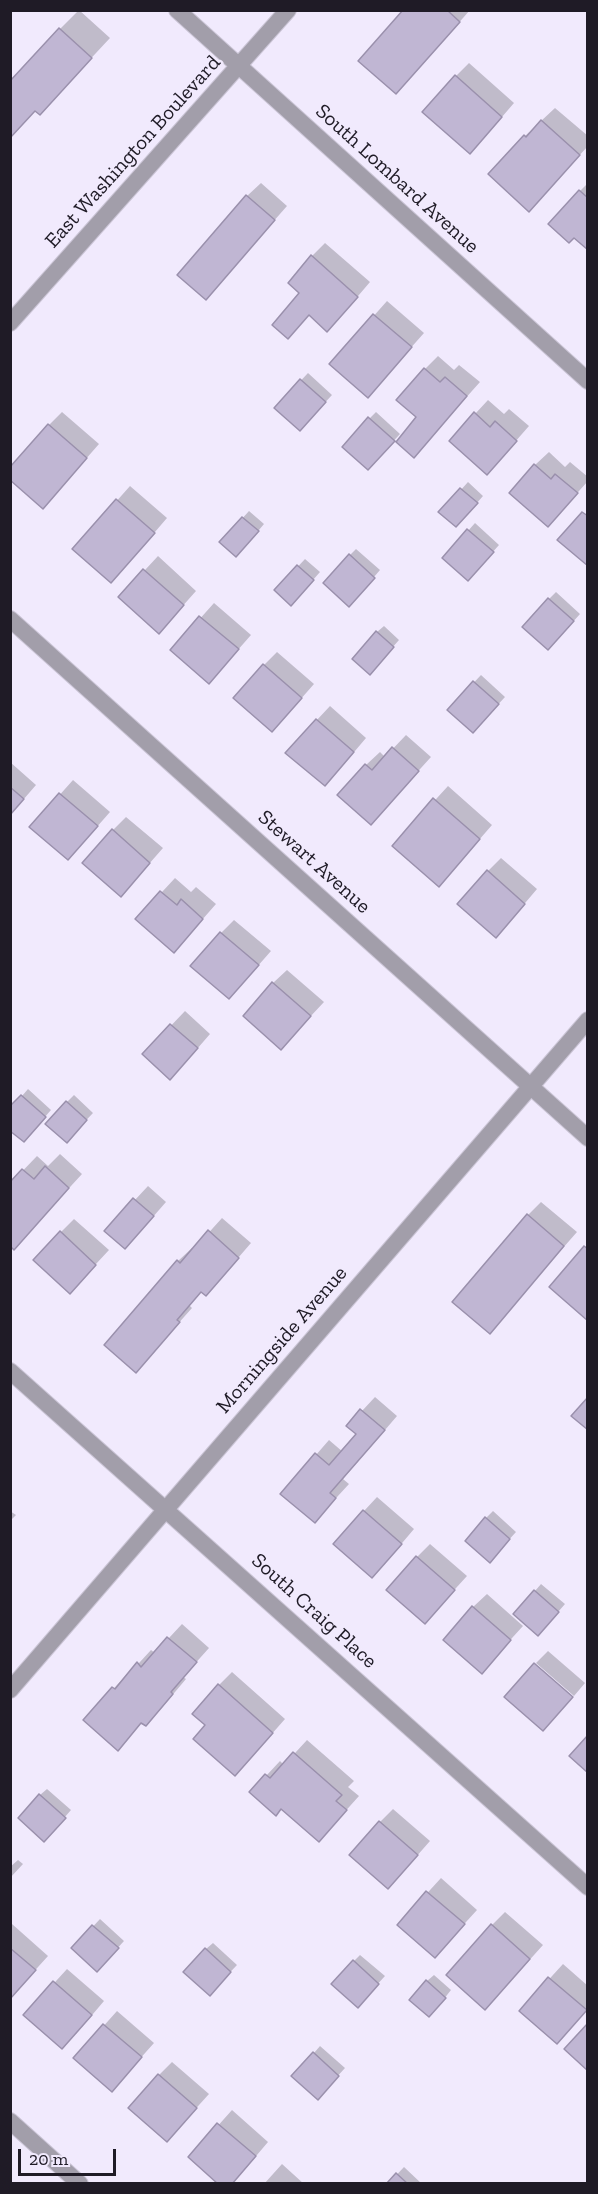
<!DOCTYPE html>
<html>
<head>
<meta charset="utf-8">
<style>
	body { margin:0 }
	#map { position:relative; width:598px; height:2194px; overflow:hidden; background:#f1eafd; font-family:"Zilla Slab",serif }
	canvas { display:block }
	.frame { position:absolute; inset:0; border:12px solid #1f1b26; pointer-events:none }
	.scale { position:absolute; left:18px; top:2149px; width:98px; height:27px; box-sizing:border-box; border:3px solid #1f1b26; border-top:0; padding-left:8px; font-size:18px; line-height:21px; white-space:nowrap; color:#1f1b26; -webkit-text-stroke:4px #f1eafd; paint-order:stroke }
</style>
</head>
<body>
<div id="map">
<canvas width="598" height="2194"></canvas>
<div class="frame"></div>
<div class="scale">20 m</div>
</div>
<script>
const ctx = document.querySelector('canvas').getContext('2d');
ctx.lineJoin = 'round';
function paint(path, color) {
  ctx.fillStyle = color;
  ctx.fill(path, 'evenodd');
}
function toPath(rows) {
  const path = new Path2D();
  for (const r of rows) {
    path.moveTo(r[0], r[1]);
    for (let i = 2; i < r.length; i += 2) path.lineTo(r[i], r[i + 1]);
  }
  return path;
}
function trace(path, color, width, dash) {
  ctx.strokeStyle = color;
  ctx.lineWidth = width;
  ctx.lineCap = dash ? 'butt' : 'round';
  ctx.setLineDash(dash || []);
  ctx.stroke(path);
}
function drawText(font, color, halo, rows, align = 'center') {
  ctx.font = font + ' "Zilla Slab",serif';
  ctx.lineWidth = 5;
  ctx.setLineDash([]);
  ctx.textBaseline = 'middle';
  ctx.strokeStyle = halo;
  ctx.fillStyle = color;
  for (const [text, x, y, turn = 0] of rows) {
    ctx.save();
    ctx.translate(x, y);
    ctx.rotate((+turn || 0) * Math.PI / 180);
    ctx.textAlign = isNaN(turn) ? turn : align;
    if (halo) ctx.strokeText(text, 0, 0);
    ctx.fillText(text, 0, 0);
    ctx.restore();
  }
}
paint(toPath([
	[79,10,110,38,40,113,60,29],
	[405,10,470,10,414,74],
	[469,63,514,103,483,139,456,76],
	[555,108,588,136,588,146,542,196,490,174,525,136],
	[261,183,287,206,206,298,247,196],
	[588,183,588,248,580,191],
	[325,243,370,282,341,316,302,293,312,256],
	[387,301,424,333,368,396,331,364],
	[438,356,454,370,459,365,480,382,414,456,425,369],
	[308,373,332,395,307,422,276,407],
	[488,400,504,414,509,409,529,426,500,459,475,414],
	[62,412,99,444,56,493,49,425],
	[376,412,400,434,375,461,369,419],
	[549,452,565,467,570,462,588,477,588,481,561,511,535,465],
	[468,482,483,496,463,519,441,512],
	[130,486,167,518,124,568,74,549],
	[249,511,264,524,243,549,221,542],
	[475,523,499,545,475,572,444,558],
	[356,549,380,570,356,598,350,555],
	[158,556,196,591,172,618,120,597],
	[305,559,320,572,298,597,276,590],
	[556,592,580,614,555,642,549,599],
	[214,603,251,635,222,668,172,650],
	[384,626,399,640,376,666,377,632],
	[277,652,314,684,285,717,264,665],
	[481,675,505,697,480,724,449,709],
	[330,706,366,738,338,771,287,752],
	[406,735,431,757,371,823,366,765,380,752,385,757],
	[10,762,36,785,10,815],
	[73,780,110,812,81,845,31,827],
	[448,786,492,825,452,871,394,845],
	[126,817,163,848,134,881,113,830],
	[501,858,537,889,509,922,488,871],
	[175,878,191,892,196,887,216,904,187,937,137,919],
	[234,920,271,951,242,984,221,933],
	[287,970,324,1002,281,1048,273,983],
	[185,1011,210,1034,184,1064,144,1054],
	[28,1089,51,1110,30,1134,22,1096],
	[74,1095,93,1113,73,1134,67,1102],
	[60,1154,82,1174,27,1234,10,1184,37,1156,48,1166],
	[148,1186,166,1202,138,1234,106,1231],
	[541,1202,577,1232,489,1332,528,1215],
	[222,1218,251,1243,219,1280,202,1291,189,1305,192,1308,136,1371,178,1261,192,1248,194,1249],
	[74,1219,109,1250,83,1278,61,1232],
	[375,1397,397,1416,343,1479,349,1484,315,1521,282,1494,329,1440,343,1452,358,1434,348,1426],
	[377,1497,414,1529,386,1562,364,1511],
	[10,1511,16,1515,10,1521],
	[493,1511,516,1532,496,1554,486,1518],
	[430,1544,467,1576,425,1622,417,1557],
	[541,1584,565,1604,545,1627,535,1591],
	[487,1594,523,1626,481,1672,473,1607],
	[182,1624,209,1648,183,1677,186,1679,159,1711,142,1722,131,1735,85,1720,127,1674,128,1675,151,1650,155,1653],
	[548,1651,585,1683,574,1696,536,1663],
	[232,1672,285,1719,248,1761,219,1685],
	[307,1740,354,1781,348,1787,359,1796,332,1826,282,1808,251,1792,280,1761,284,1765],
	[47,1789,71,1810,51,1833,40,1795],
	[393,1809,430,1841,401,1874,380,1822],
	[18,1860,23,1864,10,1878,10,1867],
	[441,1878,477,1910,435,1956,399,1924],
	[505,1912,543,1945,498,1995,492,1925],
	[100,1919,124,1941,103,1964,73,1948],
	[12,1924,48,1956,10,1998,10,1925],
	[213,1943,237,1965,216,1987,206,1949],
	[360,1955,385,1976,364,1999,354,1961],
	[563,1964,588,1986,588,2009,557,2042,521,2010],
	[67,1969,104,2001,76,2034,25,2015],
	[434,1975,451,1990,436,2009,427,1981],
	[117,2011,154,2043,112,2090,75,2058],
	[320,2046,345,2068,324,2091,314,2053],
	[172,2062,209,2094,180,2126,159,2075],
	[232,2110,268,2142,240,2175,190,2157],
	[282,2164,304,2184,264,2184],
	[404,2167,422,2184,388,2184]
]), '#0003');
const building = toPath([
	[403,10,447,10,460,22,396,94,358,61,403,10],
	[59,28,92,58,40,115,35,111,10,138,10,81,59,28],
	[455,75,502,117,470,154,422,112,455,75],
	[541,120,580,155,529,212,488,174,524,135,526,137,541,120],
	[579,190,588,198,588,250,574,238,569,243,548,224,579,190],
	[246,195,275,220,206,300,177,275,246,195],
	[311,255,358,297,327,332,309,315,288,339,272,325,299,293,288,283,311,255],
	[373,314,412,347,368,398,329,364,373,314],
	[424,368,440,382,445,377,467,396,414,458,396,442,416,417,396,400,424,368],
	[300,379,326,402,300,431,274,408,300,379],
	[474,412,490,427,495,421,517,441,487,475,449,441,474,412],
	[368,417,395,441,368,470,342,447,368,417],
	[48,424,87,458,43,509,10,480,10,467,48,424],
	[534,464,551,479,555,474,578,493,548,527,509,493,534,464],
	[460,488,478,503,456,527,438,512,460,488],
	[116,499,155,533,111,583,72,549,116,499],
	[582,512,588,516,588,566,557,540,582,512],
	[242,517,259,531,236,557,219,542,242,517],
	[467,529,494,552,468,581,442,558,467,529],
	[349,554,375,578,349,607,323,583,349,554],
	[297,565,314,580,291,606,274,590,297,565],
	[143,569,184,605,159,634,118,597,143,569],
	[548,598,574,621,548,650,522,627,548,598],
	[199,616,239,649,209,684,170,650,199,616],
	[376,631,394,647,370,675,352,659,376,631],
	[263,664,302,698,272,732,233,698,263,664],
	[473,681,499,704,473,733,447,710,473,681],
	[316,719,354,752,325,786,285,753,316,719],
	[392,747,419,771,371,825,337,795,365,764,372,770,392,747],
	[10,787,24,799,10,815,10,787],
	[59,793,98,826,68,860,29,827,59,793],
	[433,798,480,839,439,887,392,846,433,798],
	[112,829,150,863,121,897,82,863,112,829],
	[487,870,525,904,496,938,457,904,487,870],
	[160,891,177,905,181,899,203,919,174,953,135,919,160,891],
	[220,932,259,965,229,999,190,966,220,932],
	[272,982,311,1016,281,1050,243,1016,272,982],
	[170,1024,198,1048,170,1080,142,1054,170,1024],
	[21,1095,46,1117,24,1142,10,1131,10,1106,21,1095],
	[66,1101,87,1120,67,1143,45,1124,66,1101],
	[45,1166,69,1188,14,1250,10,1246,10,1182,22,1169,34,1179,45,1166],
	[133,1198,154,1216,125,1249,104,1231,133,1198],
	[527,1214,564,1246,490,1334,452,1302,527,1214],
	[208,1230,239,1258,206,1296,201,1292,177,1320,180,1322,136,1373,104,1345,177,1260,180,1263,208,1230],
	[60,1231,96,1265,70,1294,33,1260,60,1231],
	[584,1246,588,1249,588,1321,549,1287,584,1246],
	[588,1397,588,1430,571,1416,588,1397],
	[360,1409,385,1430,330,1493,336,1498,315,1523,280,1494,315,1453,329,1465,356,1434,346,1426,360,1409],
	[363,1510,402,1544,372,1578,333,1544,363,1510],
	[485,1517,510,1539,490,1563,465,1541,485,1517],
	[416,1556,455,1590,425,1624,386,1590,416,1556],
	[534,1590,559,1612,538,1636,513,1614,534,1590],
	[472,1606,511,1640,482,1674,443,1640,472,1606],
	[167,1637,197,1662,171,1692,173,1694,146,1726,141,1723,118,1751,83,1720,112,1687,115,1689,137,1662,141,1667,167,1637],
	[534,1663,573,1697,543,1731,504,1697,534,1663],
	[218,1684,273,1733,235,1776,193,1739,205,1725,192,1714,218,1684],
	[588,1735,588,1773,569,1756,588,1735],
	[293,1752,342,1795,336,1801,347,1810,319,1842,281,1809,276,1816,249,1792,265,1774,270,1778,293,1752],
	[39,1794,66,1818,44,1842,18,1818,39,1794],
	[379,1821,418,1855,388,1889,349,1855,379,1821],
	[426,1891,465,1924,435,1958,397,1925,426,1891],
	[491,1924,530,1959,485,2010,446,1975,491,1924],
	[92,1925,119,1948,97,1972,71,1948,92,1925],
	[10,1948,36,1970,10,1999,10,1948],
	[205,1948,231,1972,210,1996,183,1972,205,1948],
	[353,1960,379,1984,358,2008,331,1984,353,1960],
	[548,1977,587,2010,557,2044,519,2011,548,1977],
	[426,1980,446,1998,429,2017,409,2000,426,1980],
	[53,1981,92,2015,62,2049,23,2015,53,1981],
	[588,2023,588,2071,564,2049,588,2023],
	[103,2024,142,2057,112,2092,73,2058,103,2024],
	[313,2052,339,2076,318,2100,291,2076,313,2052],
	[158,2074,197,2108,167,2142,128,2108,158,2074],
	[217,2123,256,2156,232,2184,218,2184,188,2157,217,2123],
	[396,2173,408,2184,386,2184,396,2173]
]);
paint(building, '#c0b6d3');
trace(building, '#9a90ac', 1.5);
const minor = toPath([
	[177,10,588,381],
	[10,323,288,10],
	[10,619,588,1138],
	[10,1371,588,1887],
	[10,1690,588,1020],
	[10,2121,80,2184]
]);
trace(minor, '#cbc5d6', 18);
trace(minor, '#a29eaa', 16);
drawText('21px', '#1f1b26', '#f1eafd', [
	["East Washington Boulevard",133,152,-48],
	["South Lombard Avenue",397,179,42],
	["Stewart Avenue",314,862,42],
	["Morningside Avenue",282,1340,-49],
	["South Craig Place",314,1611,42]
]);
</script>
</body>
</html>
